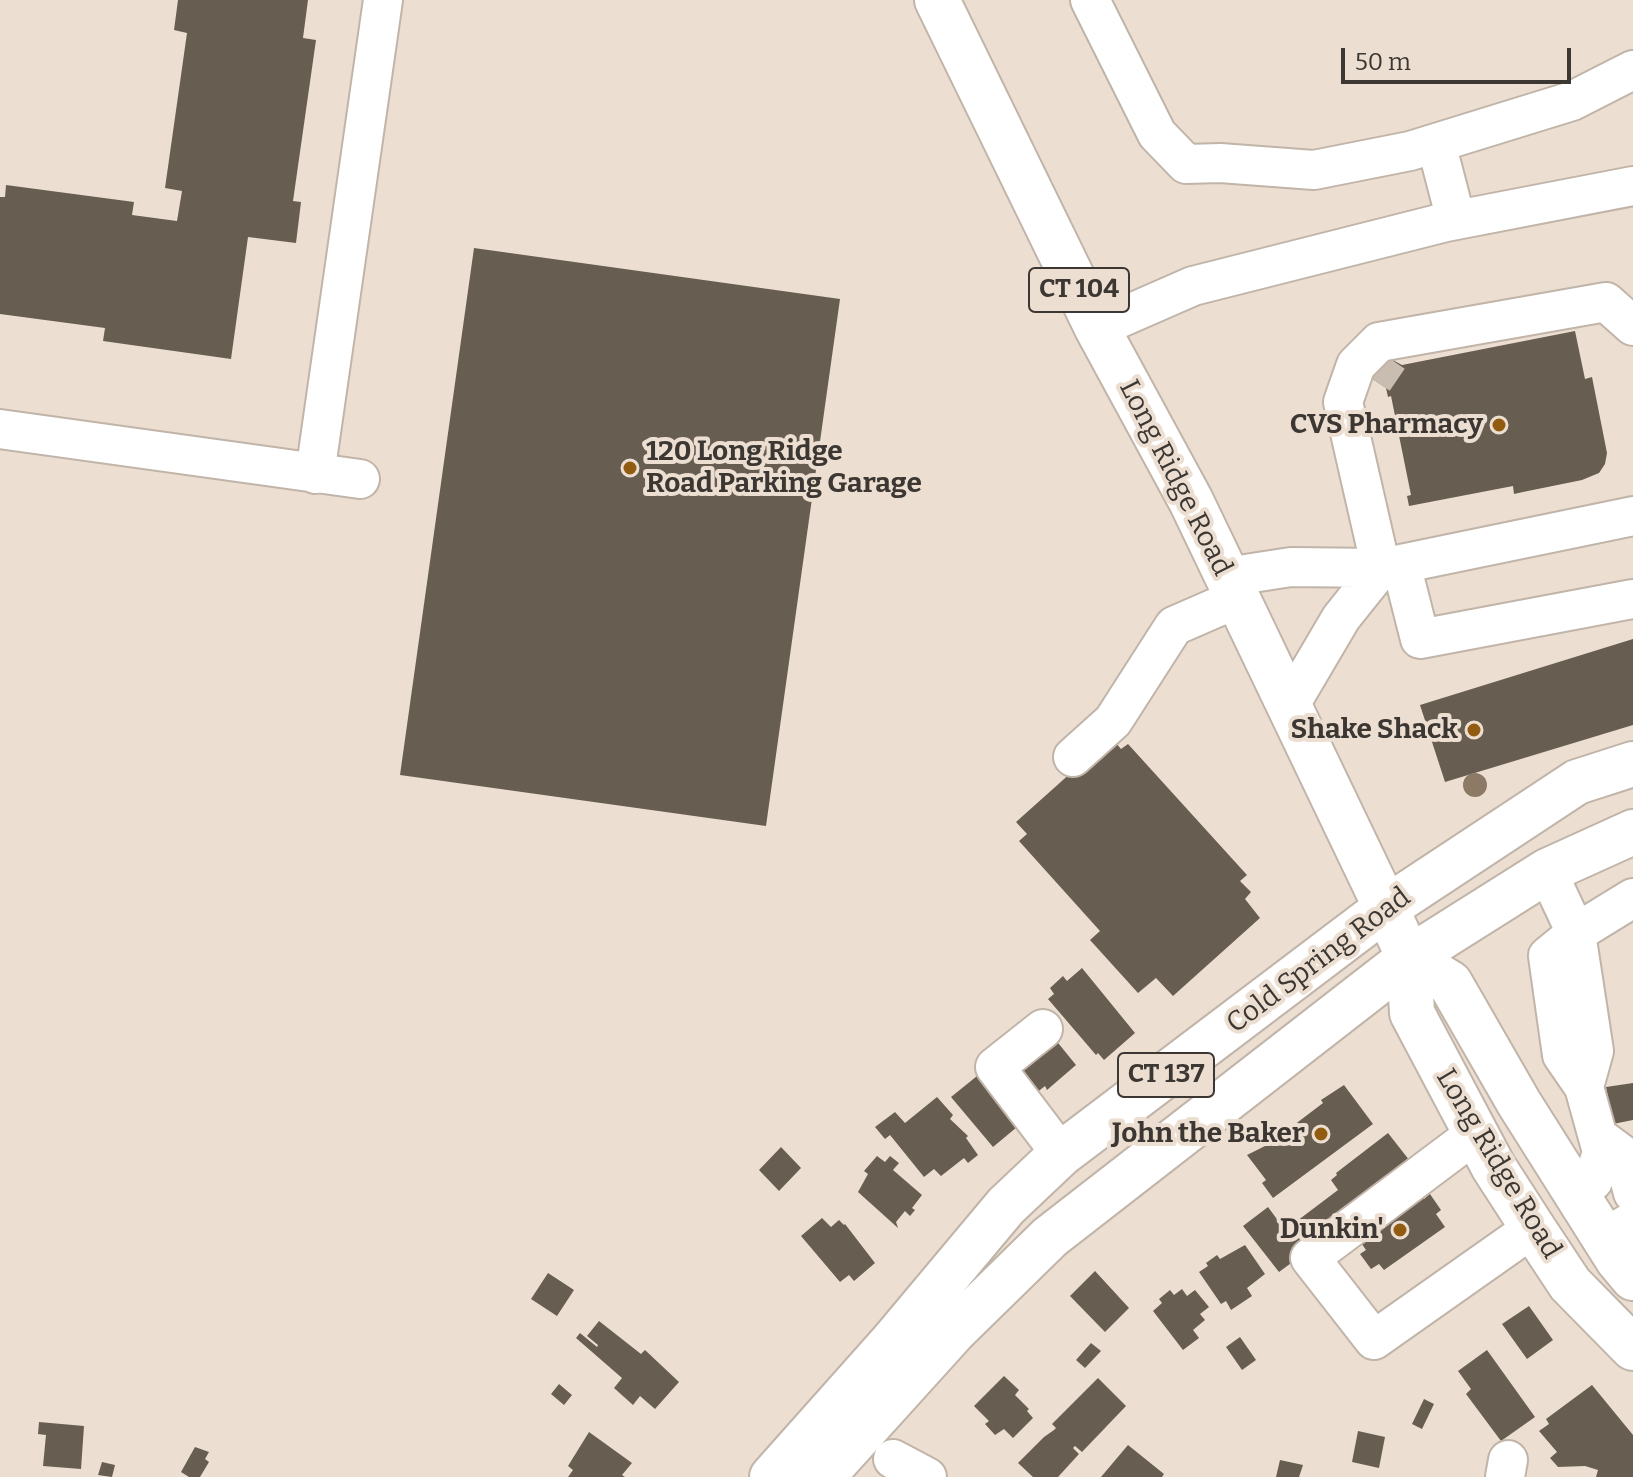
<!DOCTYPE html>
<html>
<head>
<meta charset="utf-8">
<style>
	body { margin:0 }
	#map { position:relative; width:1633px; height:1477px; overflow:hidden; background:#ecdfd2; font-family:Bitter,serif }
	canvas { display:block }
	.scale { position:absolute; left:1341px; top:48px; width:230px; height:36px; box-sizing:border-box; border:4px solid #3c3732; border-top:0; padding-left:10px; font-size:24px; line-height:28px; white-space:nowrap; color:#3c3732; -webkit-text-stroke:6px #ecdfd2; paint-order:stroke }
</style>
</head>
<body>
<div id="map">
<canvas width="1633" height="1477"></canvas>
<div class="scale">50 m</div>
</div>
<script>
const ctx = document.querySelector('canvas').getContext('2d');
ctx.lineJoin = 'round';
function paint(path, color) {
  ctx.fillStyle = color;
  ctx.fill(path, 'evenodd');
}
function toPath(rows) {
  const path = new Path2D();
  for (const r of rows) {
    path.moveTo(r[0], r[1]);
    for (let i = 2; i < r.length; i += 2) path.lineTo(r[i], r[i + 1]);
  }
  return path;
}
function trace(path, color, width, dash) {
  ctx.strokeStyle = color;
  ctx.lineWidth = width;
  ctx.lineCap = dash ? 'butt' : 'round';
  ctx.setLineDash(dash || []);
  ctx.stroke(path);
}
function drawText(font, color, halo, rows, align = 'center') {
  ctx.font = font + ' Bitter,serif';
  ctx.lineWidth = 8;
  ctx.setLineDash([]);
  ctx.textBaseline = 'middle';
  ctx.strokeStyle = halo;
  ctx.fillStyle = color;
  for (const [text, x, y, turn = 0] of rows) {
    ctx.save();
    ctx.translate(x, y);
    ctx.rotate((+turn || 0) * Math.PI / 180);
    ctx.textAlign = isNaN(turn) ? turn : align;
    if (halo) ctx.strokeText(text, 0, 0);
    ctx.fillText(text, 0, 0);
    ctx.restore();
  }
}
paint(toPath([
	[178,0,308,0,303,38,316,40,293,201,301,202,296,243,248,237,231,359,103,341,105,328,0,314,0,197,5,197,6,185,134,202,132,215,177,221,182,191,165,188,187,33,174,30],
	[474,248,840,299,766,826,400,775],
	[1575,331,1585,379,1592,377,1607,453,1605,464,1599,473,1582,480,1523,492,1514,494,1513,486,1409,506,1407,496,1411,495,1391,396,1388,397,1386,388,1362,372,1389,358,1402,365],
	[1633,639,1633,725,1445,782,1420,705],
	[1111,737,1121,749,1128,744,1247,875,1240,881,1251,892,1245,899,1260,918,1173,996,1156,978,1138,993,1090,940,1100,931,1019,841,1027,834,1016,822],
	[1082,968,1135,1033,1104,1060,1098,1053,1096,1055,1048,999,1054,994,1050,988,1063,976,1067,981],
	[1050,1033,1076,1065,1047,1090,1045,1086,1035,1094,1018,1072],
	[982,1072,1023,1122,993,1147,951,1097],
	[1633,1083,1633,1120,1613,1124,1606,1087],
	[1344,1085,1373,1124,1273,1198,1262,1183,1266,1180,1247,1155,1269,1144,1323,1103,1321,1100],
	[937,1097,953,1115,950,1119,968,1136,966,1138,978,1155,968,1163,964,1158,941,1176,934,1169,924,1177,890,1135,885,1139,875,1127,895,1112,905,1123],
	[1388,1133,1417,1170,1279,1272,1243,1226,1268,1207,1285,1230,1338,1190,1331,1180,1337,1175,1336,1173],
	[781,1147,801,1168,779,1191,759,1170],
	[877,1156,885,1162,890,1156,899,1163,893,1170,922,1195,912,1208,915,1210,910,1216,905,1211,896,1222,898,1228,858,1192,868,1174,864,1171],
	[1415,1187,1424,1199,1430,1194,1441,1210,1436,1214,1445,1227,1384,1270,1379,1264,1371,1269,1360,1254,1366,1250,1355,1234],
	[822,1218,831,1227,839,1220,844,1225,845,1224,875,1263,854,1281,849,1275,840,1282,801,1236],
	[1245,1245,1265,1274,1247,1288,1252,1296,1231,1310,1226,1301,1221,1304,1199,1272,1208,1266,1206,1263,1217,1255,1220,1259],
	[1095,1271,1129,1308,1105,1332,1070,1296],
	[548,1273,574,1290,557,1316,531,1299],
	[1182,1289,1187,1296,1195,1290,1209,1307,1200,1314,1205,1320,1193,1330,1199,1338,1183,1350,1153,1311,1162,1303,1159,1299,1170,1290,1174,1295],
	[1529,1306,1553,1340,1527,1359,1502,1324],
	[599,1321,641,1354,645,1350,679,1382,655,1409,640,1396,633,1405,614,1388,622,1378,576,1338,580,1333,597,1347,598,1345,587,1336],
	[1240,1337,1256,1360,1242,1370,1226,1347],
	[1091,1343,1101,1351,1085,1368,1076,1360],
	[1487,1350,1535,1417,1501,1441,1466,1394,1471,1389,1458,1371],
	[1004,1376,1019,1390,1015,1395,1029,1409,1027,1411,1033,1418,1013,1438,1004,1429,995,1435,985,1424,989,1421,974,1406],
	[1098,1378,1126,1406,1082,1452,1075,1446,1073,1448,1079,1454,1058,1477,1033,1477,1018,1463,1044,1437,1054,1430,1056,1428,1052,1424],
	[559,1384,572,1395,564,1405,551,1394],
	[1592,1385,1633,1435,1633,1477,1596,1477,1598,1470,1585,1466,1558,1467,1550,1458,1557,1452,1539,1431,1549,1424,1546,1419],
	[1424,1399,1434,1404,1422,1429,1412,1424],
	[39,1422,84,1426,81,1469,43,1466,46,1435,38,1434],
	[1358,1431,1385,1437,1379,1468,1352,1462],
	[589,1432,632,1463,622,1475,625,1477,568,1477,573,1470,568,1466],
	[1128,1445,1164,1474,1162,1477,1101,1477],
	[195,1447,209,1452,205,1459,209,1462,200,1477,189,1477,181,1472],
	[1280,1460,1303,1465,1299,1477,1276,1477],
	[102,1462,115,1465,112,1477,98,1475]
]), '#685d51');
trace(toPath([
	[1374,380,1389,358]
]), '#c9bdb2', 38, [38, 19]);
const minor = toPath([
	[1090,0,1157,134,1186,164,1220,163,1314,170,1410,151,1436,143],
	[1456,220,1436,143,1572,101,1633,70],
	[1097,328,1193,286,1446,222,1633,186],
	[0,429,360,479],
	[315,474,383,0],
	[1401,564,1420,639,1633,599],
	[1381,568,1343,402,1356,365,1379,342,1606,302,1633,326],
	[1226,577,1291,567,1381,568,1633,516],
	[1288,708,1341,618,1381,568],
	[1073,757,1113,721,1174,626,1236,599],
	[1547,871,1576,933,1594,1051,1584,1087,1602,1152,1593,1181,1577,1193],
	[1043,1029,995,1067,1061,1154],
	[1584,1087,1562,1055,1548,956,1576,933,1633,898],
	[1475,1134,1310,1258,1374,1340,1533,1228],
	[1600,1138,1623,1155,1633,1193],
	[1604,1238,1633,1221],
	[893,1459,927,1477],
	[1505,1477,1508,1460]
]);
const major = toPath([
	[937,0,1097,328,1191,501,1386,908,1409,958,1412,1013,1493,1166,1533,1228,1570,1284,1633,1348],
	[1409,958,1450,983,1519,1103,1618,1260,1633,1278],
	[772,1477,893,1341,1006,1206,1061,1154,1386,908,1577,782,1633,764],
	[822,1477,955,1330,1050,1237,1409,958,1547,871,1633,832]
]);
trace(minor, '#c1b4a8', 42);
trace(major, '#c1b4a8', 48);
trace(minor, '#fff', 38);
trace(major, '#fff', 44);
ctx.fillStyle = '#8c7a66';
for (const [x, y] of [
	[1475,785]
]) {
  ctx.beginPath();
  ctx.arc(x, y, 12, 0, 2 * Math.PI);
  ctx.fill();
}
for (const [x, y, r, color] of [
	[1499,425,8,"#915c11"],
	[630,468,8,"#915c11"],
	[1474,730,8,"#915c11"],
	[1321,1134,8,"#915c11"],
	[1400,1230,8,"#915c11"]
]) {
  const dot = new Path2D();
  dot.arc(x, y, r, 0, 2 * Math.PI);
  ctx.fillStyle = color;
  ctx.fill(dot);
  trace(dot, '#ecdfd2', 3);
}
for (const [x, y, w] of [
	[1079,290,100],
	[1166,1075,96]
]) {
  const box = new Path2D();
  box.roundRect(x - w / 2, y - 22, w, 44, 6);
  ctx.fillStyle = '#ecdfd2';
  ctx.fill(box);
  trace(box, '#3c3732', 2);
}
drawText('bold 26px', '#3c3732', null, [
	["CT 104",1079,290],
	["CT 137",1166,1075]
]);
drawText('bold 28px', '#3c3732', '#ecdfd2', [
	["CVS Pharmacy",1483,425],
	["120 Long Ridge",646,452,"left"],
	["Road Parking Garage",646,484,"left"],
	["Shake Shack",1458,730],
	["John the Baker",1305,1134],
	["Dunkin'",1384,1230]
], 'right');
drawText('28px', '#3c3732', '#ecdfd2', [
	["Long Ridge Road",1175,478,63],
	["Cold Spring Road",1319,961,-37],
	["Long Ridge Road",1498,1164,59]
]);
</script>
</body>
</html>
